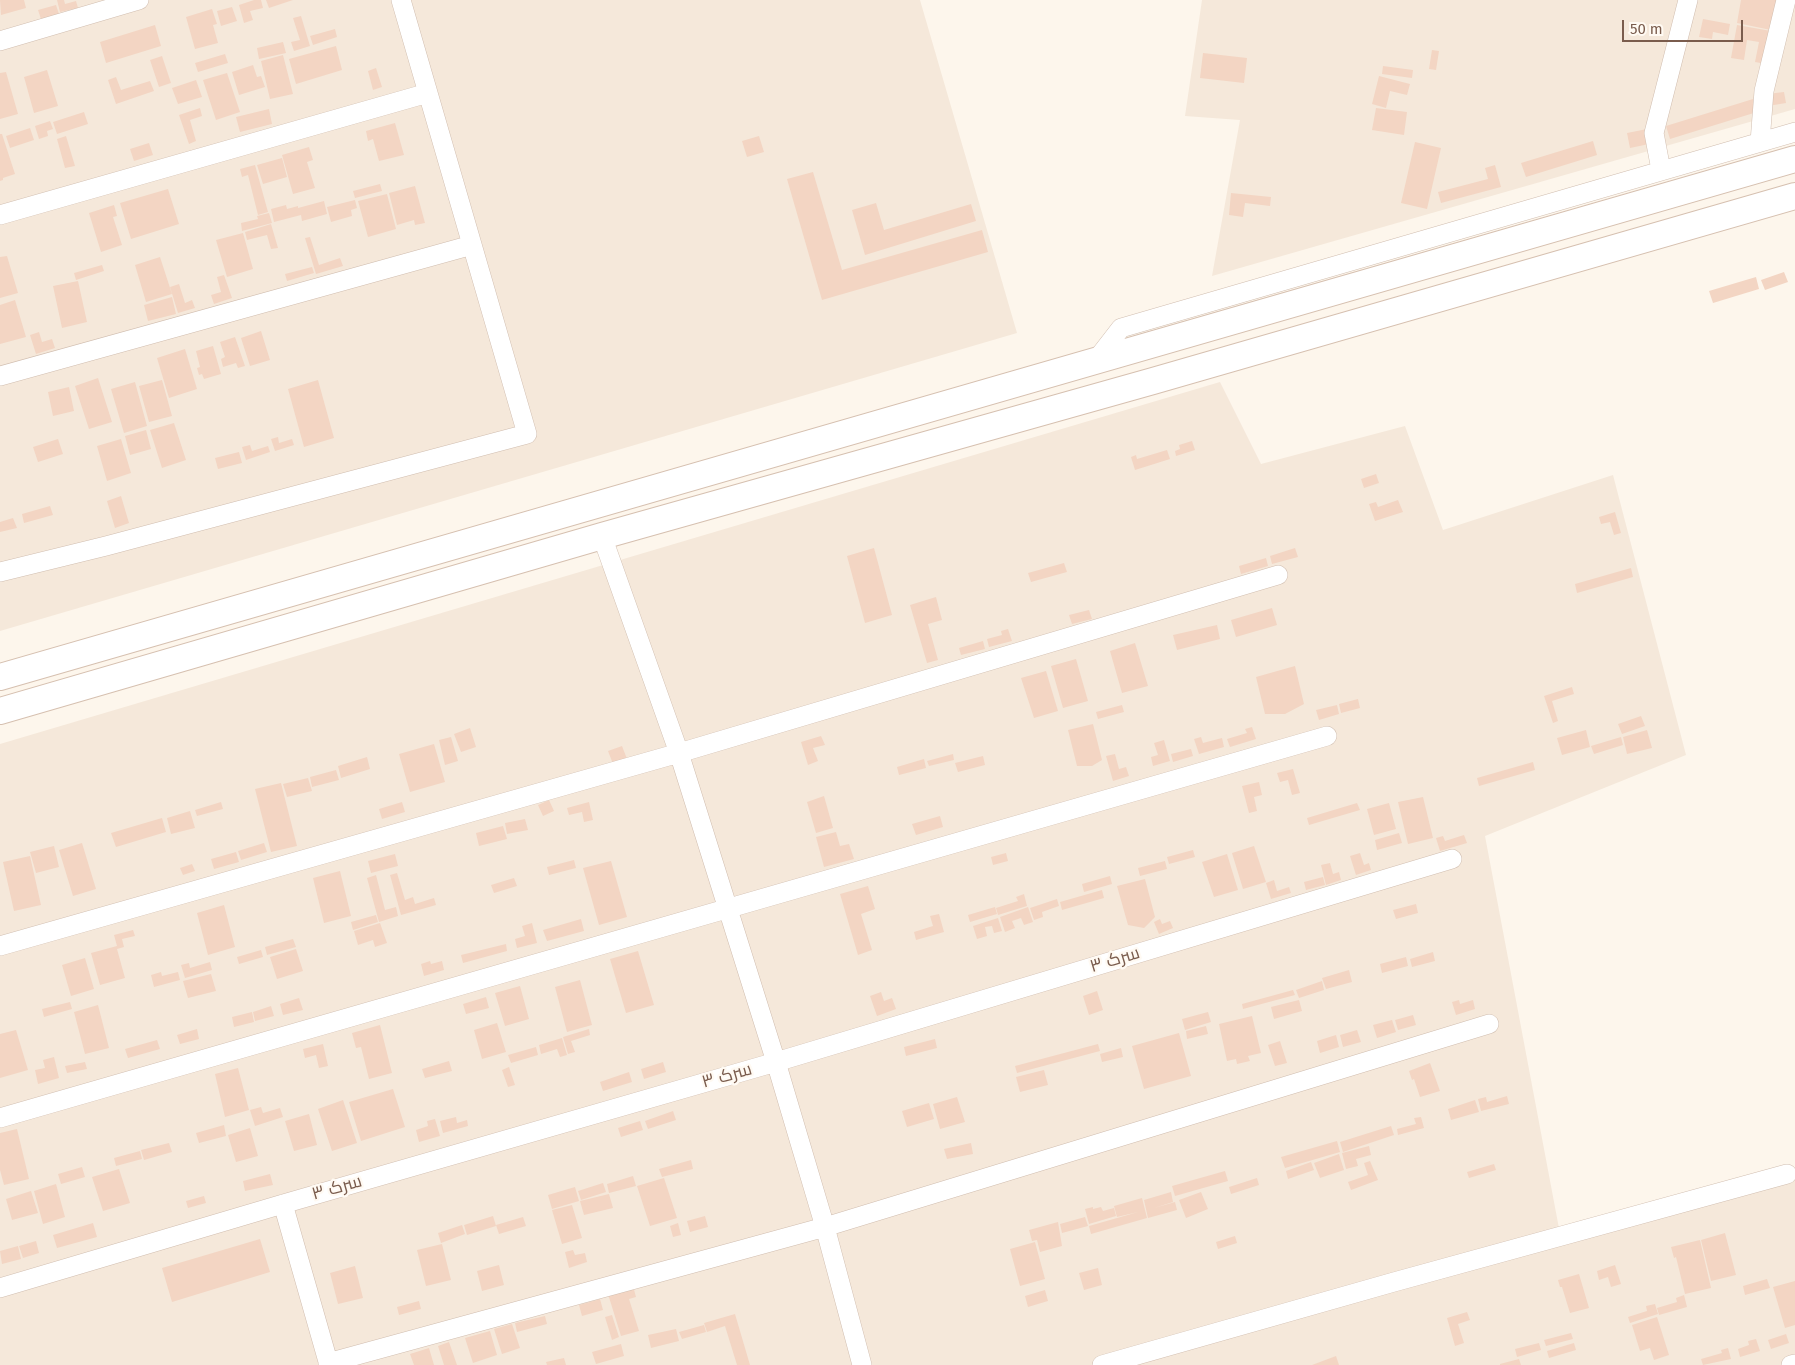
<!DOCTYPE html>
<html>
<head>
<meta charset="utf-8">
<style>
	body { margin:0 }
	#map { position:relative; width:1795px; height:1365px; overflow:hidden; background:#fdf6ec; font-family:"Fira Sans",sans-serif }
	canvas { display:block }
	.scale { position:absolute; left:1622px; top:20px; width:121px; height:22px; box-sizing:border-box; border:2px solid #7a5c4d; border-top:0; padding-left:6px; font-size:15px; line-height:18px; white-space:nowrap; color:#7a5c4d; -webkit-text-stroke:4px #fffaf3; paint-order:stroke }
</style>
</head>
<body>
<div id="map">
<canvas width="1795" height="1365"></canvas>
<div class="scale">50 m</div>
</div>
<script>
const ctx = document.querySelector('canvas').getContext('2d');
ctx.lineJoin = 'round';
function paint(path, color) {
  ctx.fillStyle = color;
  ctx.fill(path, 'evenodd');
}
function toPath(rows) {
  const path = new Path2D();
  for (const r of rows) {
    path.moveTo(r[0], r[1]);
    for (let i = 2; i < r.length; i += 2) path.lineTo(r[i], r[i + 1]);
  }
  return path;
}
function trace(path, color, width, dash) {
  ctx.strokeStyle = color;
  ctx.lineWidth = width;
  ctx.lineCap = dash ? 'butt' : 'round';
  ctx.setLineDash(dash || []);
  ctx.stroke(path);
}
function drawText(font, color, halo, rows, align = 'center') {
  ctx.font = font + ' "Fira Sans",Cairo,sans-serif';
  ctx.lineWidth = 4.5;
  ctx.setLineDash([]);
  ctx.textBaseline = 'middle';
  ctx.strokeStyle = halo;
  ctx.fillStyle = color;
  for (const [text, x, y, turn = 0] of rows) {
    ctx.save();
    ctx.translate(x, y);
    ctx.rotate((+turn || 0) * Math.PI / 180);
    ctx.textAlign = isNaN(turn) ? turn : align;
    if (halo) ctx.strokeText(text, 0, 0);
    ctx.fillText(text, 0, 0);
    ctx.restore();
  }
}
paint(toPath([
	[0,0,920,0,1017,333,0,631],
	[1202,0,1795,0,1795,109,1212,276,1240,120,1185,116],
	[1220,382,1261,464,1405,426,1443,530,1613,475,1686,755,1485,836,1561,1239,1795,1180,1795,1365,0,1365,0,744]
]), '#f5e8da');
paint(toPath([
	[0,0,24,0,26,8,1,15],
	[57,0,64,0,65,4,76,1,78,8,60,12],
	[254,0,261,0,263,8,250,11,253,20,244,23,239,5],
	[266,0,293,0,269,8],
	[1741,0,1777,0,1771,30,1737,23],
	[56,5,59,14,41,19,38,10],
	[232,7,237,21,221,26,217,11],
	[212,9,217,24,213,25,218,43,195,49,186,17],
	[301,16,310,46,294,51,291,42,300,40,293,18],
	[1703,19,1730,24,1728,35,1713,32,1712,39,1699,37],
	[155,25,161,46,106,63,100,42],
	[1737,25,1771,31,1766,64,1755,62,1759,42,1747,40,1744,60,1731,58],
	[335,29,337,37,313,45,310,36],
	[283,42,286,53,259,59,257,48],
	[336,46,342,70,296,84,289,59],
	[1432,50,1439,51,1436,70,1429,69],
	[1203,53,1247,58,1244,83,1200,78],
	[225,54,228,63,198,72,195,63],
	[283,55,293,94,270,99,261,61],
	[162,56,171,83,159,87,150,60],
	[253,65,257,77,261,76,265,87,239,95,232,72],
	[1383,66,1413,70,1412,78,1382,74],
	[376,68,382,87,373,90,368,71],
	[47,70,58,106,34,113,24,77],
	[6,72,18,114,0,119,0,73],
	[227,73,240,112,216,120,203,80],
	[1379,76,1410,84,1407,95,1390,91,1386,108,1372,104],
	[116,77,121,90,150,81,154,91,116,104,108,80],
	[196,80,202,97,178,104,172,88],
	[1784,92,1786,103,1768,106,1767,94],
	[1753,99,1757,112,1670,139,1666,126],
	[200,108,202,116,190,120,196,141,189,144,179,115],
	[1376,108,1407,112,1404,135,1372,130],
	[269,109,272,124,240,132,236,117],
	[84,112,88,124,57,134,53,122],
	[50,121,53,129,47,131,48,136,39,139,35,126],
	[395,123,404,155,379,161,373,139,368,141,366,131],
	[30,128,34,140,10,148,6,136],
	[1647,129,1649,144,1630,148,1627,133],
	[0,134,2,134,15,174,3,178,3,180,0,181],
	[66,136,75,166,65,168,57,139],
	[759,136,764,152,747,157,742,141],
	[1593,141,1597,155,1526,177,1521,163],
	[1415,142,1441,148,1427,209,1401,203],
	[149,143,153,155,134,161,130,149],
	[309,147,313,160,307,162,315,188,293,194,282,155],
	[282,158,287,177,263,184,257,165],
	[255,165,268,212,258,215,248,175,242,177,240,169],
	[1495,165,1501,187,1441,203,1438,192,1488,179,1485,168],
	[813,172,842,270,982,230,988,252,822,300,787,179],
	[380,184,382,191,355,198,353,191],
	[415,186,425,223,415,225,414,220,397,225,389,193],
	[168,189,179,224,131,239,120,203],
	[1231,193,1271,197,1270,206,1245,203,1243,217,1229,215],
	[387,194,396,229,368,237,358,201],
	[355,200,357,208,351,210,352,216,331,222,327,207],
	[324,201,327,214,302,221,301,215,274,222,271,209,286,205,287,209,298,206,298,208],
	[876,203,884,230,971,204,976,221,865,255,852,210],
	[114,205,117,216,113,217,122,245,101,252,89,213],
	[269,213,272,223,242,231,241,223,258,219,257,216],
	[271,224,278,248,271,249,267,235,247,240,245,232],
	[243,233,253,269,227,277,216,240],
	[310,237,319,265,340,258,343,266,316,274,305,238],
	[7,256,18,293,0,298,0,257],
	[160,257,172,294,146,302,135,265],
	[102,265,104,271,76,280,74,273],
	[312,267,314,273,287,281,285,274],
	[1784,272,1788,282,1765,290,1761,280],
	[224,275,232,298,214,304,211,295,221,292,217,277],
	[1756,277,1759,289,1713,303,1709,291],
	[78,281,87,322,62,328,53,286],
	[179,284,185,303,192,300,195,308,178,313,170,287],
	[172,297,176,314,148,321,144,305],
	[15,300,26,337,0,344,0,305],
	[261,331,270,360,250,366,241,338],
	[39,332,42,342,52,339,55,348,36,354,30,335],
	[235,337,245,366,238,368,236,363,223,367,221,359,225,357,220,342],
	[213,346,221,374,204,379,202,374,199,375,197,368,200,367,196,351],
	[185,349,197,389,169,398,157,358],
	[98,378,112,422,89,429,75,386],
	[162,380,172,416,149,422,139,386],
	[318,380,334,438,304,447,288,389],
	[135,382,147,426,124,433,111,389],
	[69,387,74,411,53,416,48,392],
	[174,423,186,460,162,468,150,430],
	[146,430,151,449,130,455,125,436],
	[278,437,279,443,292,439,294,445,275,451,271,439],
	[58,439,63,454,38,462,33,447],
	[121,439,131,473,107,481,97,446],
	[1192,441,1195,450,1176,456,1175,451,1180,449,1179,445],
	[250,445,252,451,268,446,270,452,246,460,242,447],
	[1167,450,1170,459,1135,470,1131,457,1136,455,1137,459],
	[239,452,242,463,218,469,215,458],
	[1376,474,1379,483,1364,488,1361,479],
	[121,496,129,523,115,528,107,501],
	[1398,500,1403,512,1375,521,1369,504,1376,502,1378,507],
	[50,506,53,515,24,523,22,514],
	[1615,512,1621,533,1614,535,1610,522,1601,524,1599,517],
	[13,518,17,528,0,532,0,522],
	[874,548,892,615,865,623,847,556],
	[1295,548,1298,557,1272,564,1270,556],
	[1266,558,1268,566,1241,574,1239,566],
	[1064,563,1067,572,1031,582,1028,573],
	[1631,568,1633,577,1577,593,1575,584],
	[936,597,942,620,928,624,938,660,927,663,910,605],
	[1272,608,1277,625,1236,637,1231,620],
	[1089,610,1092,619,1072,624,1069,615],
	[1217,625,1220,639,1177,650,1173,635],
	[1008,629,1012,641,989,647,987,639,1002,635,1001,631],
	[983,641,985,649,961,655,959,648],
	[1135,643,1148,686,1122,693,1110,651],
	[1076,659,1088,701,1063,708,1051,666],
	[1295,666,1304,704,1285,714,1265,714,1256,677],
	[1046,671,1058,711,1034,718,1021,678],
	[1572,687,1574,694,1552,701,1558,721,1553,723,1544,696],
	[1358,699,1360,708,1341,713,1339,704],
	[1122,705,1124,712,1098,719,1096,712],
	[1337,705,1339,714,1319,720,1316,710],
	[1641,716,1645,726,1622,734,1618,724],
	[1093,724,1102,760,1092,766,1077,766,1068,730],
	[1252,727,1256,739,1230,747,1227,739,1247,733,1245,729],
	[470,728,476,747,461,752,454,734],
	[1586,730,1590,747,1562,755,1557,738],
	[1647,730,1652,748,1627,754,1623,737],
	[821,736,825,745,813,748,818,761,808,765,801,742],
	[451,737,458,761,445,765,439,740],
	[1201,737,1203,743,1222,738,1224,747,1199,754,1194,739],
	[1621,737,1623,745,1594,754,1591,746],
	[1164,740,1170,761,1153,766,1151,757,1158,755,1154,743],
	[434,744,445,782,410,792,399,754],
	[622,746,627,759,613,764,608,751],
	[1191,749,1193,756,1173,762,1171,754],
	[953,754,954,760,929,766,927,761],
	[1115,754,1119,769,1126,767,1129,776,1113,781,1106,756],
	[983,756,985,765,958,772,955,763],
	[367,757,370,769,341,778,338,766],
	[924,759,926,768,899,775,897,767],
	[1533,762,1535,770,1479,786,1477,778],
	[1293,769,1300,793,1292,795,1288,780,1280,782,1277,773],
	[336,770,339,780,312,787,310,777],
	[308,778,312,791,287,797,283,784],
	[1259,782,1262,795,1254,797,1257,811,1249,813,1242,786],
	[281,783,297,846,271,852,255,789],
	[824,796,833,828,816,833,807,802],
	[1423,797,1433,838,1408,844,1398,802],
	[549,800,554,811,543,816,538,805],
	[221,802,223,809,197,816,195,810],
	[402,802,405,812,382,819,379,809],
	[589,802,593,820,584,822,582,812,569,815,567,808],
	[1357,803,1360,810,1309,825,1307,818],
	[1389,803,1396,829,1374,835,1367,809],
	[190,811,195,828,171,834,167,818],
	[940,816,943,827,916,835,912,824],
	[162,818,166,832,116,847,111,833],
	[525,819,528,830,507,834,505,823],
	[503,826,507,839,479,846,476,833],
	[836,832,840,846,849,844,854,859,824,867,816,837],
	[1399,833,1402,843,1377,850,1375,840],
	[1464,835,1467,843,1440,851,1436,838,1443,836,1445,841],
	[82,843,96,889,73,896,59,850],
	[264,843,267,852,241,860,238,851],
	[54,846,59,867,36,873,30,852],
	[1254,846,1266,882,1243,889,1232,853],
	[1193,850,1195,857,1169,864,1167,857],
	[236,852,239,862,214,869,211,859],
	[1006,853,1008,861,993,865,991,857],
	[1360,853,1364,865,1369,863,1371,870,1356,875,1350,856],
	[395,854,398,866,371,873,368,861],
	[1227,854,1238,890,1214,897,1202,862],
	[30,856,41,905,14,911,3,862],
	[574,860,576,868,549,875,547,867],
	[611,861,627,917,599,925,583,868],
	[1165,861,1167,869,1140,876,1138,868],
	[1330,863,1333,874,1339,872,1341,880,1326,885,1321,865],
	[192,864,195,871,183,875,180,868],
	[340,871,351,916,324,923,313,878],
	[397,873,405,900,413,897,415,904,434,898,436,905,401,915,390,875],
	[376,875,385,910,396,907,398,916,379,922,367,878],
	[1110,876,1112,884,1084,892,1082,884],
	[1323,877,1325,885,1306,890,1304,882],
	[514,878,517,886,494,893,491,885],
	[1145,879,1155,917,1144,928,1128,925,1117,886],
	[1274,880,1277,891,1289,887,1291,893,1271,899,1266,883],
	[868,886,875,909,861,914,872,950,858,955,840,894],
	[1102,890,1104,898,1062,910,1060,902],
	[1024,894,1027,906,998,915,996,908,1018,901,1016,897],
	[1057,899,1059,906,1042,912,1043,917,1034,920,1030,908],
	[1416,904,1418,913,1396,919,1393,910],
	[224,905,235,947,208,955,197,913],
	[995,907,997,914,970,922,968,915],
	[1028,907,1033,922,1024,925,1021,918,1012,921,1015,928,1005,932,1000,917],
	[939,914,944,932,916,940,914,932,933,926,930,916],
	[376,915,378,922,353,930,351,922],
	[998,918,1002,931,994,933,992,926,985,927,987,936,977,939,973,926],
	[581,919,584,931,547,941,543,930],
	[1160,919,1162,924,1170,921,1173,928,1159,934,1154,922],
	[380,923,387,943,375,947,373,940,358,945,354,931],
	[532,923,537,943,517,948,515,939,525,936,522,926],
	[133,930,135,936,122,939,124,947,117,949,125,978,100,985,91,953,117,946,114,935],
	[293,939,296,947,267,955,265,947],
	[506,944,507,951,463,963,461,955],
	[296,949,303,971,277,979,270,957],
	[261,950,263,957,239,964,237,957],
	[638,951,654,1005,626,1013,610,959],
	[1433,952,1435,961,1412,967,1410,959],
	[1406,957,1408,966,1382,973,1380,964],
	[85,958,94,989,71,996,62,965],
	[430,961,431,964,442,961,444,970,424,976,421,964],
	[210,962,212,970,185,978,181,965,189,963,190,968],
	[1349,970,1352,982,1326,989,1322,978],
	[161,972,162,976,178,972,180,980,154,987,151,975],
	[211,974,216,991,188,998,183,981],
	[580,980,592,1025,567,1032,555,987],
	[1322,981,1324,990,1299,998,1296,990],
	[520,986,529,1019,505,1026,495,993],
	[1293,990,1295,995,1243,1009,1242,1004],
	[1097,991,1103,1010,1089,1015,1083,996],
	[881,992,884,1001,892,998,896,1009,877,1016,870,996],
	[486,997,489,1008,466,1014,463,1004],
	[299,998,303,1010,283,1015,280,1004],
	[1299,1000,1302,1011,1274,1019,1271,1007],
	[1459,1000,1460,1004,1473,1000,1475,1009,1456,1015,1452,1002],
	[70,1002,72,1009,44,1017,42,1009],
	[98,1005,109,1048,85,1054,74,1012],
	[271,1006,274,1016,255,1021,253,1012],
	[252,1012,254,1022,234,1027,232,1017],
	[1208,1012,1211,1022,1185,1030,1182,1019],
	[1413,1015,1416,1025,1398,1030,1395,1020],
	[1252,1016,1261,1053,1248,1056,1250,1061,1237,1064,1236,1059,1227,1061,1219,1024],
	[1392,1020,1396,1032,1377,1038,1373,1025],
	[497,1023,506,1052,482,1059,474,1030],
	[380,1025,392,1073,369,1079,361,1047,356,1048,352,1033],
	[1206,1026,1208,1034,1187,1039,1186,1031],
	[197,1029,199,1039,180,1044,177,1035],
	[589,1029,590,1035,571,1041,575,1052,568,1054,563,1037],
	[16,1030,28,1070,0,1078,0,1034],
	[1357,1030,1361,1042,1343,1047,1340,1035],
	[1179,1033,1191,1076,1144,1089,1132,1046],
	[1336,1035,1339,1047,1320,1053,1317,1041],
	[562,1038,567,1055,560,1057,557,1049,541,1054,539,1045],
	[935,1039,937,1048,906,1056,904,1047],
	[157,1040,160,1049,128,1058,125,1049],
	[1280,1041,1287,1063,1275,1066,1268,1045],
	[323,1044,328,1066,319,1068,316,1055,305,1058,303,1049],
	[1098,1044,1100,1051,1017,1073,1015,1066],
	[536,1047,538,1055,511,1063,508,1055],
	[1121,1048,1123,1057,1102,1062,1100,1054],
	[54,1057,59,1078,38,1084,35,1070,45,1068,43,1060],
	[449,1061,452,1071,425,1078,422,1069],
	[85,1062,87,1069,67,1073,65,1066],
	[663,1062,666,1072,644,1079,641,1069],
	[1430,1063,1440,1091,1420,1097,1414,1079,1412,1080,1409,1071],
	[509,1067,515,1085,508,1087,502,1070],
	[238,1068,249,1110,225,1117,215,1074],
	[1044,1070,1048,1085,1020,1092,1016,1077],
	[629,1072,632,1082,603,1091,600,1082],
	[393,1089,405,1127,361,1141,349,1102],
	[1507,1096,1509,1104,1481,1111,1478,1099,1486,1097,1487,1102],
	[957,1097,965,1122,940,1129,933,1104],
	[343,1100,357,1143,332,1151,318,1109],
	[1475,1100,1479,1112,1451,1120,1448,1109],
	[929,1103,934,1119,907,1127,902,1111],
	[261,1107,263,1113,280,1108,283,1117,255,1126,250,1110],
	[673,1111,676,1120,648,1129,645,1121],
	[309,1114,317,1145,294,1151,285,1121],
	[456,1117,457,1123,467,1120,468,1126,443,1133,440,1121],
	[1421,1117,1424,1128,1398,1135,1397,1129,1416,1124,1414,1118],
	[435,1119,440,1136,419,1142,416,1130,428,1126,427,1121],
	[640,1121,643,1130,621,1137,618,1128],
	[224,1125,226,1136,199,1143,196,1133],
	[1391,1126,1394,1135,1343,1152,1340,1142],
	[250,1128,258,1156,236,1162,228,1135],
	[17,1129,29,1179,4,1185,0,1170,0,1133],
	[1337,1141,1340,1152,1285,1168,1281,1157],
	[169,1143,172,1152,144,1160,141,1150],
	[971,1143,973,1154,947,1159,944,1149],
	[1369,1146,1371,1155,1356,1159,1358,1166,1346,1169,1342,1153],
	[140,1151,142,1159,116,1166,114,1158],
	[1339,1154,1344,1170,1320,1178,1314,1163],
	[691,1160,693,1169,662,1177,659,1169],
	[1370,1161,1378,1180,1351,1190,1348,1182,1368,1175,1364,1163],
	[1311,1162,1314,1170,1288,1179,1286,1171],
	[1494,1164,1496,1170,1469,1178,1467,1172],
	[82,1167,85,1177,61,1184,58,1174],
	[119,1169,130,1203,103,1211,92,1177],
	[1225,1171,1228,1181,1175,1196,1172,1186],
	[270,1174,273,1185,245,1191,243,1181],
	[633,1176,636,1186,609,1193,607,1184],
	[664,1178,677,1218,650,1226,637,1186],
	[1257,1178,1259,1185,1231,1194,1229,1187],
	[603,1183,606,1192,581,1200,578,1191],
	[56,1184,65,1217,43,1224,34,1191],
	[575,1187,579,1201,552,1209,548,1195],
	[31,1191,38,1213,12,1220,6,1199],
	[1171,1192,1173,1202,1154,1208,1175,1202,1177,1210,1148,1218,1144,1200],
	[1201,1192,1208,1209,1186,1218,1179,1200],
	[609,1194,613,1208,584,1215,580,1201],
	[204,1196,206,1203,188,1208,186,1201],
	[1142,1198,1147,1218,1091,1234,1089,1226,1138,1212,1117,1217,1114,1206],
	[572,1205,582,1238,562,1244,552,1210],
	[1093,1207,1093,1209,1101,1207,1103,1211,1114,1208,1116,1216,1089,1224,1085,1209],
	[493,1216,496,1226,467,1235,464,1225],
	[705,1216,708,1227,690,1232,687,1221],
	[523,1217,526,1226,499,1234,496,1225],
	[1085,1217,1088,1226,1062,1233,1060,1224],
	[1058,1222,1062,1246,1040,1252,1037,1240,1032,1241,1029,1230],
	[93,1223,97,1237,57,1248,53,1235],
	[678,1223,681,1235,673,1237,670,1226],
	[462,1225,465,1234,441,1243,438,1233],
	[1725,1233,1736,1275,1711,1281,1701,1240],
	[1235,1236,1237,1243,1218,1249,1216,1242],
	[260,1239,270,1272,172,1302,162,1268],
	[1700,1240,1711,1288,1685,1294,1676,1257,1674,1258,1671,1247],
	[36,1241,39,1253,23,1258,19,1246],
	[1035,1242,1045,1279,1020,1286,1010,1249],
	[442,1244,451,1280,426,1286,417,1250],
	[18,1246,21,1259,2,1264,0,1251],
	[573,1250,575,1255,585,1253,587,1262,569,1268,565,1252],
	[499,1265,504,1285,482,1291,477,1271],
	[1615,1265,1621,1284,1611,1287,1608,1277,1599,1280,1597,1271],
	[355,1266,363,1298,338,1304,330,1273],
	[1098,1268,1102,1285,1084,1290,1079,1273],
	[1579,1274,1589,1308,1570,1313,1562,1287,1560,1287,1558,1280],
	[1767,1279,1770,1288,1745,1295,1743,1286],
	[1795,1281,1795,1325,1785,1328,1773,1287],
	[633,1286,636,1297,629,1299,639,1331,621,1336,608,1294],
	[1045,1290,1048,1301,1028,1307,1025,1296],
	[1684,1295,1687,1307,1659,1315,1657,1308,1677,1302,1676,1298],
	[600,1299,603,1310,582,1316,579,1305],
	[419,1301,421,1309,399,1315,397,1307],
	[1655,1304,1658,1314,1630,1323,1628,1317,1647,1311,1646,1306],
	[1467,1312,1470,1320,1458,1324,1464,1343,1455,1346,1447,1318],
	[735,1314,750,1365,737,1365,725,1326,707,1332,704,1323],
	[612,1315,619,1337,612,1340,605,1317],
	[545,1316,547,1324,517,1332,515,1323],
	[1657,1317,1669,1355,1654,1360,1650,1348,1640,1351,1632,1325],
	[512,1324,520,1348,502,1354,494,1329],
	[704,1325,706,1332,682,1339,679,1332],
	[676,1329,679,1341,651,1348,648,1335],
	[490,1331,497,1355,473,1363,465,1338],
	[1571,1333,1573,1339,1546,1346,1544,1340],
	[1786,1334,1789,1343,1771,1349,1768,1340],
	[1756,1339,1760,1351,1740,1357,1738,1349,1749,1345,1748,1341],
	[449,1342,457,1365,444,1365,438,1346],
	[1539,1343,1541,1350,1517,1357,1515,1349],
	[1574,1343,1576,1350,1549,1358,1547,1351],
	[621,1344,624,1356,596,1364,592,1352],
	[429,1348,434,1365,414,1365,410,1354],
	[1728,1348,1731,1359,1703,1365,1701,1359,1722,1353,1721,1350],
	[1336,1356,1339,1365,1312,1365],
	[564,1358,566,1365,547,1365,546,1362],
	[1519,1359,1521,1365,1500,1365,1500,1364]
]), '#f3d5c3');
const street = toPath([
	[0,41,139,0],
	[1760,142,1764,91,1786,0],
	[1661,170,1654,133,1688,0],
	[0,215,428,93],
	[1097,359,1121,328,1795,132],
	[0,376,472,245],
	[602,536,679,753,776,1062,825,1227,862,1365],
	[0,572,106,546,527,434,401,0],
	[0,946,679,753,1278,575],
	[0,1118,1327,736],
	[283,1204,329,1365],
	[0,1288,283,1204,776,1062,1452,859],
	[328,1363,825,1227,1489,1024],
	[1102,1365,1394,1282,1787,1174],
	[1791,1365,1795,1364]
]);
const secondary = toPath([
	[0,677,1795,159],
	[0,711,602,536,1153,381,1795,196]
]);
trace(street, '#d1beb0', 20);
trace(secondary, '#d6c0b0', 28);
trace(street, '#fff', 19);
trace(secondary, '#fff', 26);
drawText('18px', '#7a5c4d', '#fffaf3', [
	["سرک ۳",1115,960,-17],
	["سرک ۳",727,1076,-16],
	["سرک ۳",337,1188,-16]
]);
</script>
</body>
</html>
